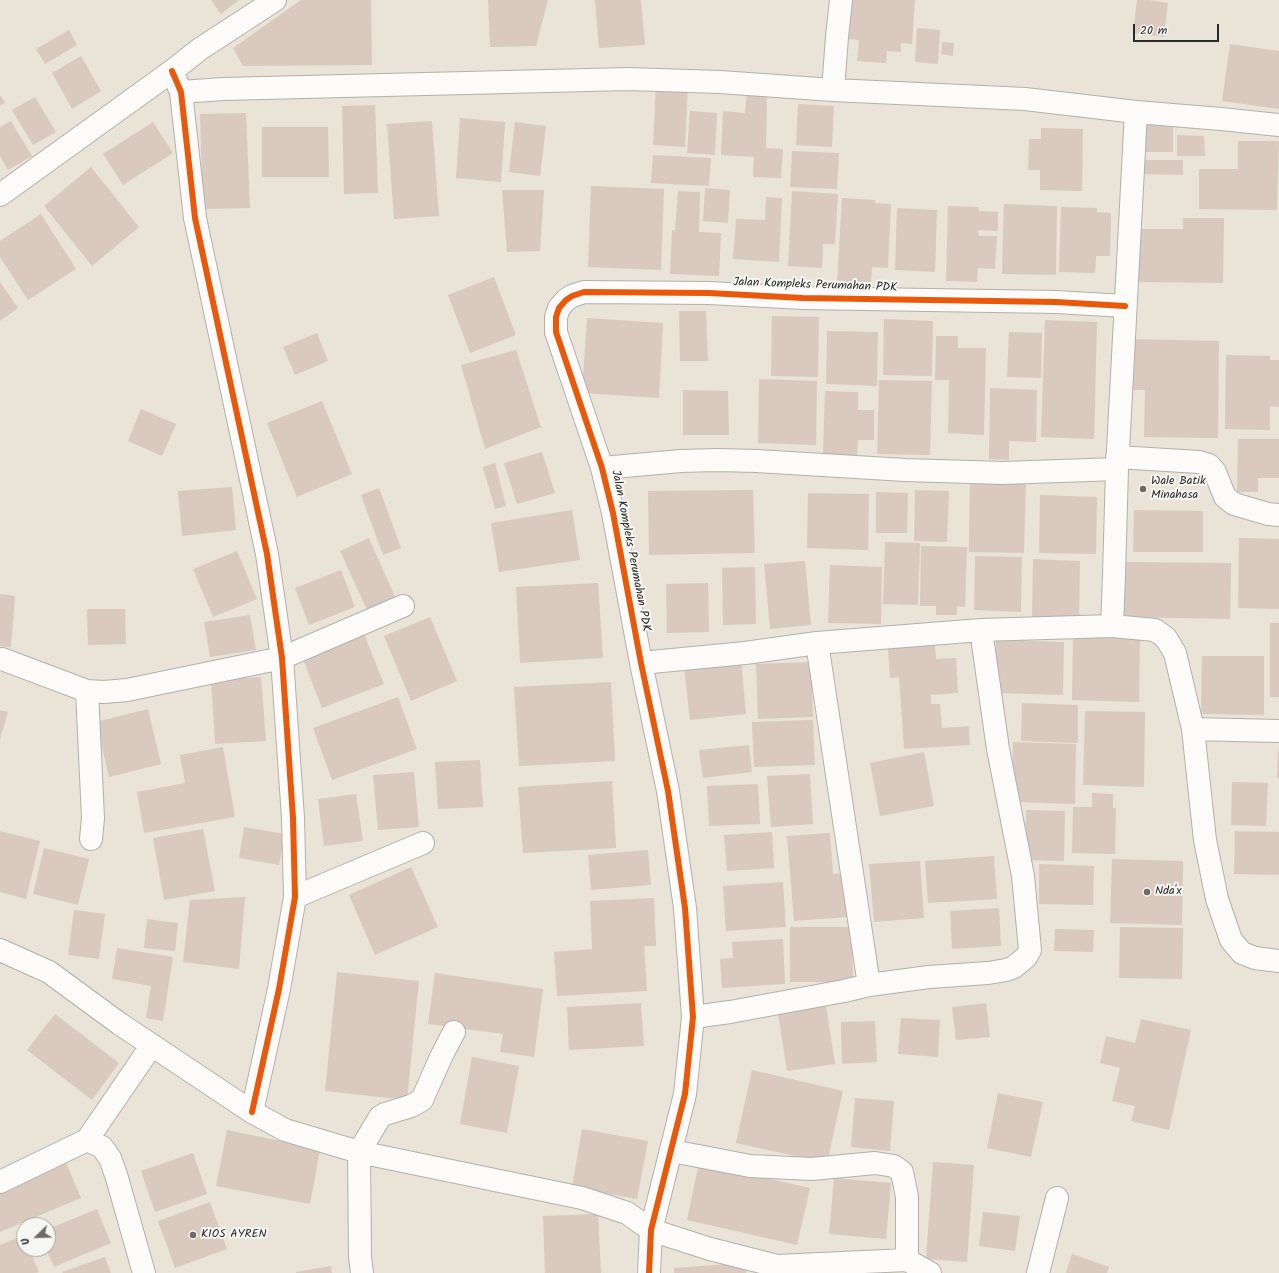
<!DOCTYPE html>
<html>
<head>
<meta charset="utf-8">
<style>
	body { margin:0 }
	#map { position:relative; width:1279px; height:1273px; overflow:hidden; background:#eae3d7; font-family:Kalam,sans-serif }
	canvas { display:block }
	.north { position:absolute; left:16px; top:1217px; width:40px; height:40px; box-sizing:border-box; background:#f6f6f2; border:1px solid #a5a5a2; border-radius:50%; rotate:247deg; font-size:11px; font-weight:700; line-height:16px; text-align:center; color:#2b2b2b }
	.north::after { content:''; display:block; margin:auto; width:14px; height:18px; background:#6e6b67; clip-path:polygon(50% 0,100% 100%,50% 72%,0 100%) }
	.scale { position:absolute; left:1133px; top:24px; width:86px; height:18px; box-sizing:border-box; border:2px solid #2b2b2b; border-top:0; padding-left:5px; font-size:12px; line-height:14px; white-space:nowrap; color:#2b2b2b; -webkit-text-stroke:3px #f6f6f2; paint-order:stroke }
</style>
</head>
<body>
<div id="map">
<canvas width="1279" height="1273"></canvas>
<div class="north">U</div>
<div class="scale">20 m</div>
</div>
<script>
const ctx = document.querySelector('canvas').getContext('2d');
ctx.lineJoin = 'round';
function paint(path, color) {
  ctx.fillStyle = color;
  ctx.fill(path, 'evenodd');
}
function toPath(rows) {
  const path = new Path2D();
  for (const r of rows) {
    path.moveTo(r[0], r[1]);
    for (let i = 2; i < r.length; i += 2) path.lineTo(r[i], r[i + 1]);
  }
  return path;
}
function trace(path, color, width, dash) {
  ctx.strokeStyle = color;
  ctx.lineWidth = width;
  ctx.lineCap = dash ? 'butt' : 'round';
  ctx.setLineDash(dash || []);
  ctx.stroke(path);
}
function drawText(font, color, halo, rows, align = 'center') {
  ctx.font = font + ' Kalam,sans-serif';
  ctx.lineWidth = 4;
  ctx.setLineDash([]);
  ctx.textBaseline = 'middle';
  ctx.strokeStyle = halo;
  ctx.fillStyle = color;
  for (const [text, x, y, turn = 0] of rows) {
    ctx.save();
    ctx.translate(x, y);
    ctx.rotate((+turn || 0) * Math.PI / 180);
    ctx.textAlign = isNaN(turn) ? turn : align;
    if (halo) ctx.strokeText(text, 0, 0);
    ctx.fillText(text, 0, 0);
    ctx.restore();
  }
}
paint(toPath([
	[211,0,239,0,221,14],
	[301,0,371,0,372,65,243,66,233,48],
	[488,0,548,0,536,46,490,47],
	[595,0,641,0,645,45,599,48],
	[848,0,915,0,912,44,901,43,901,52,887,51,886,63,857,61,859,40,846,39],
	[1137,0,1149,0,1168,3,1164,37,1133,33],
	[917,28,940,30,938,64,915,62],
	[69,30,77,45,45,64,36,49],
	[942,42,954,43,953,56,941,54],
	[1230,44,1279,51,1279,109,1222,101],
	[81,56,101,91,72,109,52,73],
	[656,82,688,84,685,147,653,145],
	[747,89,767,90,766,148,783,149,781,178,753,177,754,157,721,155,723,111,745,113],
	[0,95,5,103,0,105],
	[35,97,56,132,33,145,12,110],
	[798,104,834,106,832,147,796,145],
	[375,105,378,193,344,194,342,106],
	[690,111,717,113,715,155,687,153],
	[246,113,250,208,203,209,200,114],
	[460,118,505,122,501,182,456,178],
	[11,121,32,156,8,170,0,156,0,127],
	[432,121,439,216,394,219,387,124],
	[1145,121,1173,122,1173,152,1144,152],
	[153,122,173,153,123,185,103,154],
	[515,122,546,126,540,176,509,172],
	[262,127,328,127,329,177,262,177],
	[1041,128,1083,129,1082,191,1040,190,1040,170,1028,170,1029,139,1041,139],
	[1177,135,1204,136,1205,156,1177,156],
	[1238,141,1279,141,1277,210,1199,209,1199,169,1238,169],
	[792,151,839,153,837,189,790,187],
	[653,155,711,158,709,186,651,183],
	[1143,160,1183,160,1183,175,1143,174],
	[91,167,139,227,92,266,44,206],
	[591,186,664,189,661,270,588,267],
	[705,188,730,190,728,223,703,221],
	[502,190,544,190,540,251,507,252],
	[678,191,700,192,699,232,721,233,719,276,670,274,672,230,675,230],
	[792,191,838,194,835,244,823,244,822,268,788,266],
	[766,197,782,198,779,262,733,259,736,219,765,220],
	[842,198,875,200,875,203,891,204,888,268,872,267,871,285,837,283],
	[1004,204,1057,206,1056,275,1002,274],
	[948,206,979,207,979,211,998,212,998,231,978,230,979,236,997,236,995,269,978,268,977,282,946,281],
	[1061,207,1097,208,1097,212,1111,213,1110,256,1096,256,1095,273,1059,272],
	[897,208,937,210,935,272,895,270],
	[41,214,76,269,28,300,0,257,0,241],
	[1183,218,1224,218,1223,283,1132,282,1133,229,1183,229],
	[494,277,516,335,470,353,448,295],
	[0,282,18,308,0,321],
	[679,311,706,311,708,361,680,361],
	[772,316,819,317,818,377,771,376],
	[587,318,663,323,659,398,582,393],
	[884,319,933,321,932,376,883,375],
	[1045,320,1097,322,1094,439,1041,437],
	[827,331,878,332,877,386,826,384],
	[1009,332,1042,333,1041,378,1007,377],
	[317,333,328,361,295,375,283,347],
	[936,336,958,336,958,348,986,348,984,435,948,433,949,380,935,380],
	[1131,339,1219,341,1218,438,1144,437,1145,390,1131,390],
	[516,350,541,427,485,449,461,365],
	[1226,355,1270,356,1270,360,1279,360,1279,407,1270,406,1270,430,1225,429],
	[759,379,817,381,816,445,758,443],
	[879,380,932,381,930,455,877,454],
	[990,388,1037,390,1036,442,1009,441,1009,460,989,459],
	[683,390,728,391,729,435,683,435],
	[825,391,858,392,858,410,874,410,874,440,858,440,857,456,823,455],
	[322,401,352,474,297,497,267,423],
	[141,409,176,424,162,456,128,441],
	[1238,439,1279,439,1279,478,1258,478,1258,492,1237,492],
	[542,452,555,493,517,504,504,463],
	[495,463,506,506,495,509,483,467],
	[970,483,1026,484,1024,553,969,552],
	[232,487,236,530,182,536,178,491],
	[379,488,401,548,383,555,361,495],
	[753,490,755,553,649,555,648,491],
	[915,490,949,491,947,542,914,541],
	[876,492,908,493,907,533,876,533],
	[808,493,869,494,868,550,807,548],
	[1040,495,1097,497,1096,554,1039,553],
	[572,510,580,560,499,572,491,523],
	[1134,510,1203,511,1203,552,1133,552],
	[369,538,395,597,367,610,340,551],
	[1239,538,1279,539,1279,609,1238,608],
	[885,542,920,543,918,605,883,604],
	[921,546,967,547,965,607,957,606,957,615,936,615,936,606,920,606],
	[237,551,257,599,213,617,193,569],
	[975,556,1022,557,1021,612,974,610],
	[1033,559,1080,561,1079,618,1032,617],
	[805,561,811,625,770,629,764,564],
	[1121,562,1231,563,1230,619,1121,617],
	[830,565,882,567,881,624,828,623],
	[755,567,756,624,723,625,722,568],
	[341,570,355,607,309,625,295,588],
	[598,583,603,658,520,663,516,587],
	[708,583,709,632,667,633,666,584],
	[0,594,15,596,11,647,0,646],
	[87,609,125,609,126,644,88,645],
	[250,615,256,650,210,657,204,622],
	[430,617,457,681,411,701,384,636],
	[1270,623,1279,623,1279,697,1270,697],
	[364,634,384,684,322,708,303,659],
	[1073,635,1140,637,1139,702,1072,700],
	[996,640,1064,642,1063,695,995,693],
	[935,645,936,659,956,658,958,693,931,695,931,704,940,704,942,728,969,726,970,745,904,749,899,677,890,678,888,648],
	[1202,656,1264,656,1264,715,1201,714],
	[741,660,746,714,690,720,684,667],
	[811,662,813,717,758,719,756,664],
	[261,677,266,741,215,744,211,680],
	[611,682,615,761,519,766,514,687],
	[398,697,417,749,332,780,313,728],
	[1022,703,1078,705,1078,743,1021,741],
	[148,709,161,764,109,777,96,722],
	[0,710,8,712,0,739],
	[1085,711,1145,712,1144,787,1083,785],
	[813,720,815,765,754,767,752,722],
	[1013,742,1076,744,1075,804,1012,802],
	[749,745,752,772,703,778,699,750],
	[223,747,235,817,144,833,137,792,185,783,180,755],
	[1278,750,1279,750,1279,778,1277,778],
	[924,752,934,806,880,816,870,763],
	[480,760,483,807,438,809,435,762],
	[414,772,419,827,378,830,373,775],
	[810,774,813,824,771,827,767,776],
	[612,781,616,848,523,853,518,787],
	[1232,782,1268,783,1266,826,1231,825],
	[758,784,760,824,709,826,707,786],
	[1092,793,1113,794,1113,808,1116,808,1115,854,1072,853,1073,807,1092,807],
	[356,794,363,841,324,846,318,799],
	[1026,810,1065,811,1064,861,1025,860],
	[244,827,285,834,279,865,239,858],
	[203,829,215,891,164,900,153,838],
	[0,831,40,841,26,899,0,892],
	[1235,831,1279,832,1279,875,1234,874],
	[772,832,774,868,727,871,724,835],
	[830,833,833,874,844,873,847,917,794,921,787,836],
	[44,848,89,859,78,905,33,894],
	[648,850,651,885,591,890,588,855],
	[994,856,997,899,928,903,925,861],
	[1112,859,1183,861,1182,925,1110,923],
	[920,861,924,918,874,922,869,864],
	[1039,864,1094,866,1093,905,1039,904],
	[411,867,438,927,375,955,349,895],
	[783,882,786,927,726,931,723,886],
	[245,897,239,969,183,962,190,900],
	[654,898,656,946,644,946,647,991,557,996,554,952,592,949,590,901],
	[999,908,1001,946,952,949,950,911],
	[74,910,105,914,99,959,68,955],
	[147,919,178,923,175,951,144,948],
	[790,927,852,927,853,982,790,982],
	[1120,927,1183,928,1182,979,1119,978],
	[1055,929,1094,930,1093,952,1054,951],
	[783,939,785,984,722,988,720,959,733,958,732,942],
	[117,948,173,957,163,1021,146,1018,151,986,112,979],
	[337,972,419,981,407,1100,325,1091],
	[435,973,543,989,534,1057,500,1052,503,1034,428,1024],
	[641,1003,644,1046,569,1050,567,1007],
	[986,1003,990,1037,956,1040,952,1007],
	[826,1005,835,1064,787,1071,778,1013],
	[55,1014,119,1063,92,1100,27,1050],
	[901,1018,940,1020,938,1057,898,1054],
	[1141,1019,1191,1030,1169,1130,1131,1121,1135,1106,1112,1101,1120,1068,1100,1063,1106,1036,1135,1043],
	[875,1021,877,1062,842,1064,841,1022],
	[472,1057,519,1066,507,1133,460,1124],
	[752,1070,843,1091,827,1163,736,1143],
	[998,1093,1043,1102,1031,1157,987,1148],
	[855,1098,894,1101,890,1151,851,1147],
	[582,1129,648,1141,637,1199,572,1187],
	[227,1130,320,1149,310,1204,216,1186],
	[193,1153,207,1194,155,1212,141,1171],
	[64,1158,81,1198,0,1232,0,1185],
	[933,1162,974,1165,967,1262,926,1259],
	[699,1163,810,1188,797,1245,687,1220],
	[834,1178,891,1183,886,1239,829,1234],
	[210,1202,227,1249,175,1268,158,1221],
	[97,1209,111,1243,54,1267,46,1249,48,1249,48,1229],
	[983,1212,1020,1216,1015,1251,979,1246],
	[598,1214,601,1273,545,1273,543,1216],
	[24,1235,24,1249,29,1249,39,1272,36,1273,0,1273,0,1245],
	[1072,1254,1109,1267,1107,1273,1066,1273],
	[105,1257,111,1273,63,1273,62,1272],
	[745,1263,746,1273,674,1273,674,1268],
	[331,1266,332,1273,296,1273,296,1272]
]), '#d9c9bf');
const minor = toPath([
	[841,0,837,37,833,90,1025,99,1136,112],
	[172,71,181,92,195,218,267,554,282,658,293,818,295,897,279,989,252,1112],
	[181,92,223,89,628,79,720,82,833,90],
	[0,195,172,71,200,49,275,0],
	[1117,457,1199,462,1209,465,1215,472,1225,497,1234,504,1268,514,1279,515],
	[602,468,681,461,717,460,757,461,905,470,1003,473,1117,469],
	[1112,626,1114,576,1117,469,1136,112,1221,119,1279,125],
	[817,643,869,985],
	[2,659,87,691,104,692,127,690,282,658,403,606],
	[641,663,745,653,817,643,981,630],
	[87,691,93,818,91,839],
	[1193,729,1205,840,1217,899,1231,940,1242,953,1255,958,1279,961],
	[295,897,423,843],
	[0,950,49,972,120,1024,252,1112,285,1130,359,1152,582,1198,627,1213,651,1230,710,1249,777,1266,907,1260,930,1273],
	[693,1017,730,1012,844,991,869,985,929,977,988,973,1006,970,1014,967,1026,957,1030,950,1023,876,998,749,981,630,1112,626,1155,630,1166,638,1175,653,1193,729,1279,731],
	[87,1140,152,1045],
	[672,1151,750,1166,812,1169,875,1163,894,1166,902,1172,907,1197,907,1260],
	[0,1182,87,1140,102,1147,110,1158,117,1178,144,1273],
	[362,1273,360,1257,359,1152,380,1117,385,1114,411,1106,422,1100,441,1057,454,1032],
	[649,1273,651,1230,685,1094,693,1017,685,908,668,791,641,663,613,513,602,468,556,332,556,317,559,308,566,300,572,296,584,292,709,293,803,298,1056,302,1125,306],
	[1038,1273,1057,1198]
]);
trace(minor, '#b4b0a9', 24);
trace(minor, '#fcfbf9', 22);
trace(toPath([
	[172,71,181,92,195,218,267,554,282,658,293,818,295,897,279,989,252,1112],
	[649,1273,651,1230,685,1094,693,1017,685,908,668,791,641,663,613,513,602,468,556,332,556,317,559,308,566,300,572,296,584,292,709,293,803,298,1056,302,1125,306]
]), '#e8590c', 6);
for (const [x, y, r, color] of [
	[1143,489,4,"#6e6b67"],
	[1147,892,4,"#6e6b67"],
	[193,1235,4,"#6e6b67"]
]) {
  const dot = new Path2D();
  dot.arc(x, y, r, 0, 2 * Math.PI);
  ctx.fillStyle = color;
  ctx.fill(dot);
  trace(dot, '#f6f6f2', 1.5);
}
drawText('12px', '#2b2b2b', '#f6f6f2', [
	["Jalan Kompleks Perumahan PDK",815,286,2],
	["Jalan Kompleks Perumahan PDK",630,551,79]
]);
drawText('12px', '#2b2b2b', '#f6f6f2', [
	["Wale Batik",1151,482],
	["Minahasa",1151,496],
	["Nda'x",1155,892],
	["KIOS AYREN",201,1235]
], 'left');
</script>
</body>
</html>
